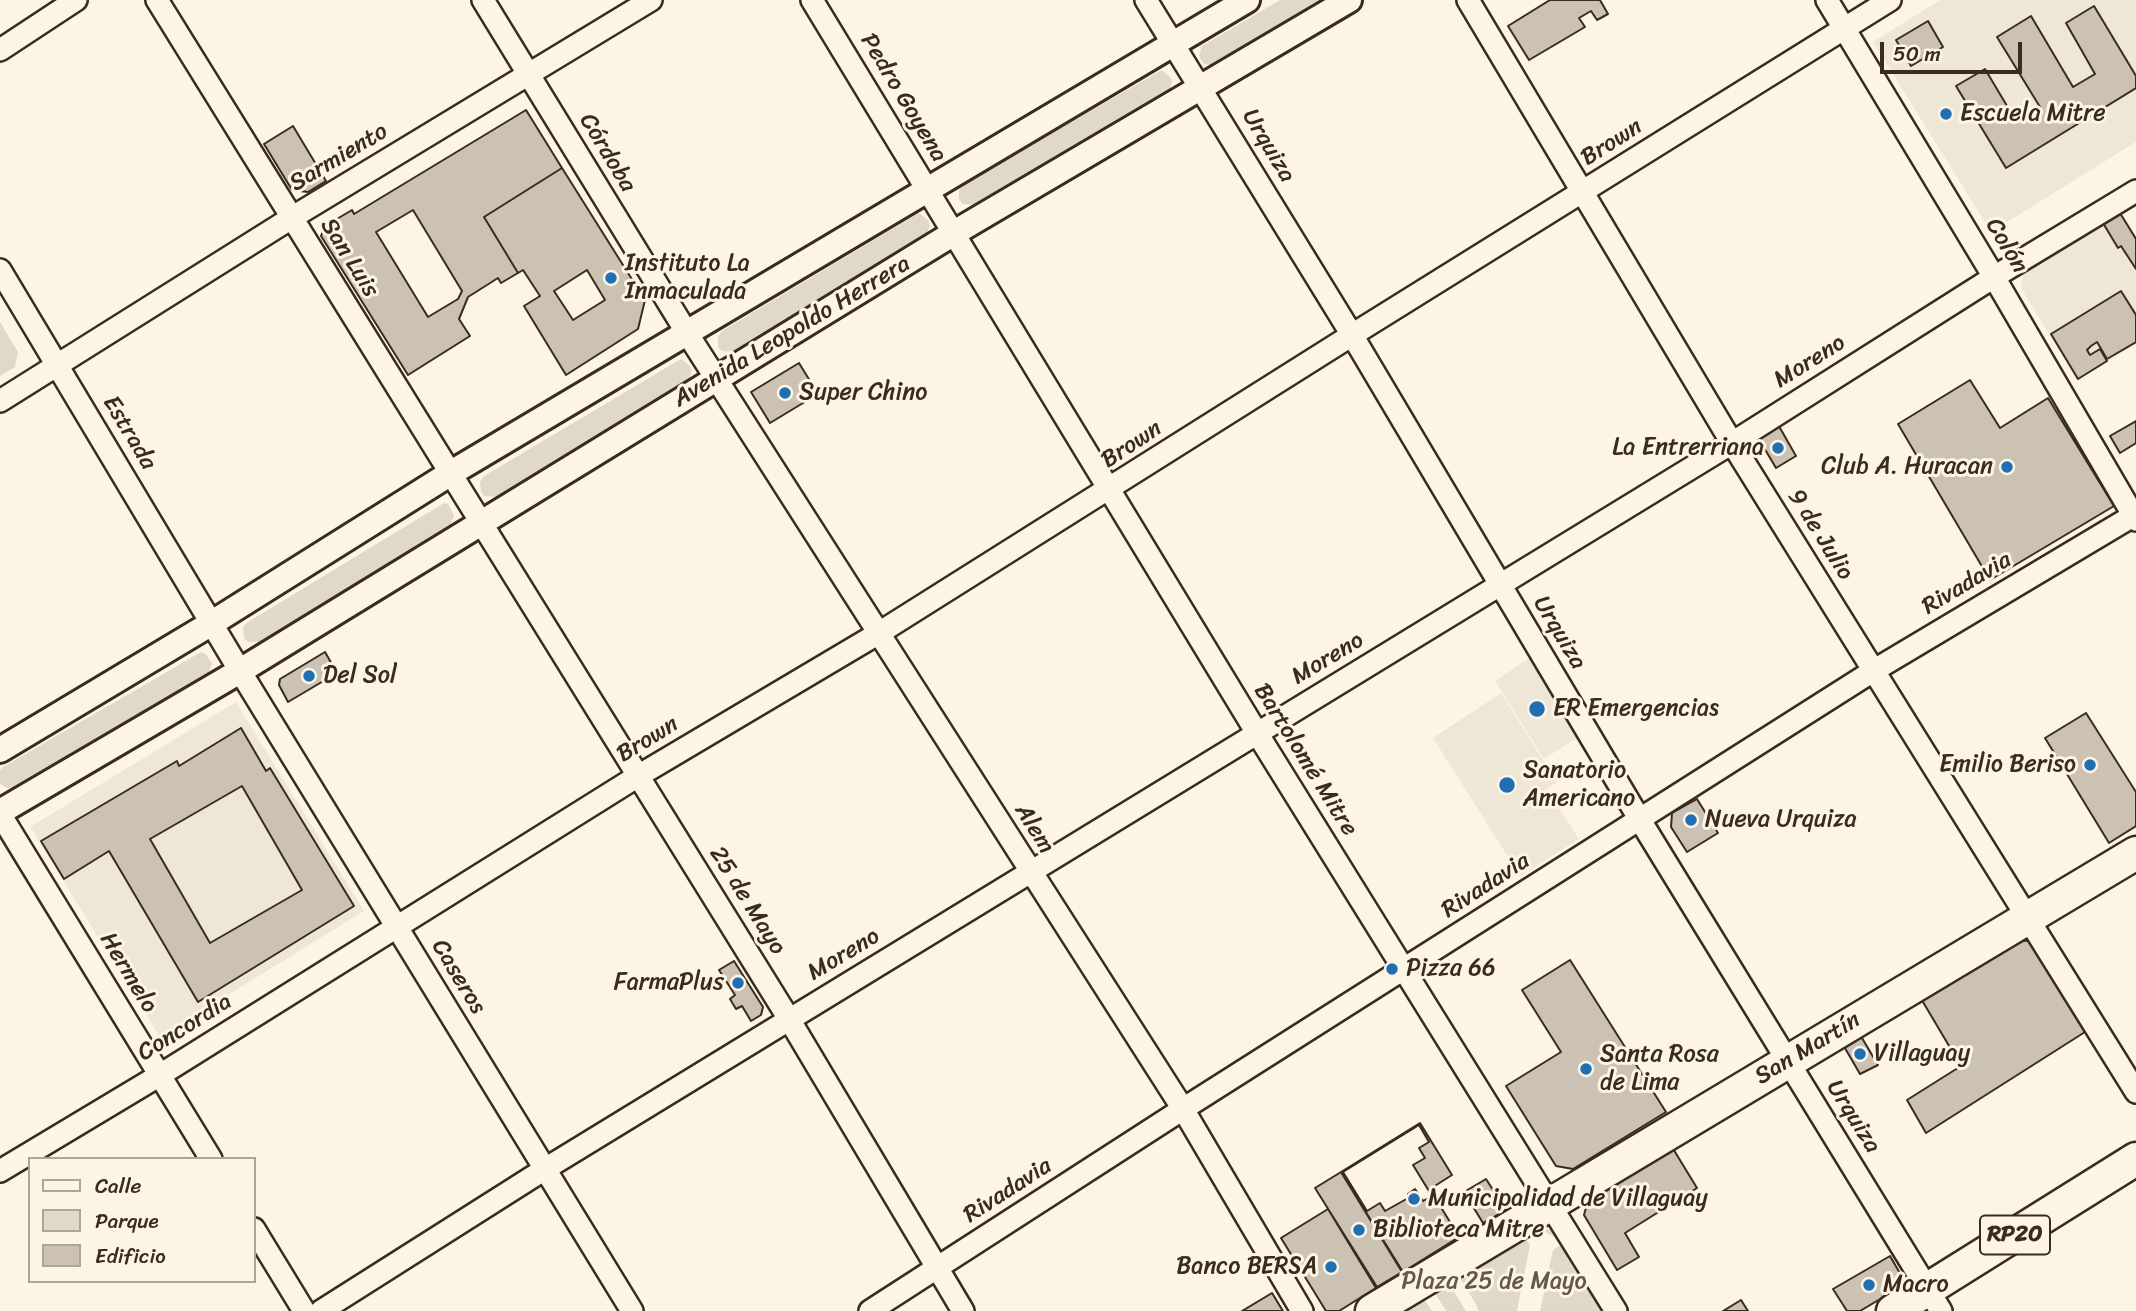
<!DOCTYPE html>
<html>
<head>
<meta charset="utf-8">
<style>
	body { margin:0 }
	#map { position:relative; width:2136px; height:1311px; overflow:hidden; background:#fcf5e5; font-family:Sriracha,sans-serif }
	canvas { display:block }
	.legend { position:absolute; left:28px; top:1157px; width:228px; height:126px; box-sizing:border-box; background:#fcf5e5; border:2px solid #afa495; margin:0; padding:9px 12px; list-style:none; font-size:21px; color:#3b2a1e }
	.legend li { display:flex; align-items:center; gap:14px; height:35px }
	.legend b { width:35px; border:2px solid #afa495 }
	.scale { position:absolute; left:1880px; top:42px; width:142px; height:32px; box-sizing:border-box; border:4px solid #3b2a1e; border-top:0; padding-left:9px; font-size:21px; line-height:24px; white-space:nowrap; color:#3b2a1e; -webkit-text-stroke:5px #fcf5e5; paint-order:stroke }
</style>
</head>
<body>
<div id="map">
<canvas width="2136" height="1311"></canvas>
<ul class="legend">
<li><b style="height:9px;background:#fcf5e5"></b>Calle</li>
<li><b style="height:19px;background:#e0d8c8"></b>Parque</li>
<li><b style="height:19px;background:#ccc2b3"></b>Edificio</li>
</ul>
<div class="scale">50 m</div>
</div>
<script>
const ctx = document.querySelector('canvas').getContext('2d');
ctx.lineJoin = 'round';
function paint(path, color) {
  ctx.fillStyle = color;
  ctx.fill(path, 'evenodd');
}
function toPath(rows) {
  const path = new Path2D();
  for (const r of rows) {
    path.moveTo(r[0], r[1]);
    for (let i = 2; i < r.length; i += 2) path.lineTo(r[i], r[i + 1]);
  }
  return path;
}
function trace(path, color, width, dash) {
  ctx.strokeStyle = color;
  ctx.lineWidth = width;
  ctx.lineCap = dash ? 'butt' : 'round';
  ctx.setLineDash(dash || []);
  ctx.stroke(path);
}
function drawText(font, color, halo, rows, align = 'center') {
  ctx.font = font + ' Sriracha,sans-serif';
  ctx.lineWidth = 6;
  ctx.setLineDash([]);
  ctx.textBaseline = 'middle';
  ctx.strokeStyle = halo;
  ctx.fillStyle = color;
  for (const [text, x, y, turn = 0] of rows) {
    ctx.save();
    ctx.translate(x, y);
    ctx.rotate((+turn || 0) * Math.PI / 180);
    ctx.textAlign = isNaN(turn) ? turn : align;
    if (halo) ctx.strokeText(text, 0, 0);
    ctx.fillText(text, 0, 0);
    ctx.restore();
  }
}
paint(toPath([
	[1940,0,2136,0,2136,142,1991,232,1873,42],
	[2120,211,2136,237,2136,344,2077,380,2021,288,2023,272],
	[1529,658,1578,737,1544,759,1495,681],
	[1501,693,1557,782,1547,789,1579,839,1520,876,1433,738],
	[236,702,364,911,160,1037,30,827]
]), '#eee6d6');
paint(toPath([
	[1280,0,1327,0,1214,66,1204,64,1201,60,1199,55,1202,46],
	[1162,70,1170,77,1172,82,1169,91,976,205,963,204,959,200,959,190,963,184],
	[919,213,928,220,930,226,926,235,735,352,722,351,718,347,718,337,722,331],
	[0,322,18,352,15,367,0,376],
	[681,359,690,366,692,371,688,381,497,497,484,496,481,492,480,482,484,476],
	[444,503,448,504,454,515,451,524,260,642,248,642,244,638,243,627,248,622],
	[201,652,206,654,212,664,208,674,15,788,7,788,0,784,0,770,3,767],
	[1540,1227,1551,1230,1559,1239,1604,1311,1540,1311,1553,1250,1560,1245,1553,1236,1541,1230,1524,1236,1530,1245,1517,1311,1478,1311,1477,1306,1458,1275,1447,1281,1466,1311,1446,1311,1433,1290,1422,1296,1432,1311,1392,1311]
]), '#e0d8c8');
const building = toPath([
	[1550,0,1600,0,1608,14,1597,20,1591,11,1579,18,1585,27,1529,60,1508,26,1550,0],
	[2094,6,2136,76,2136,88,2006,168,1956,86,1985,69,2016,121,2040,107,1997,37,2031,16,2073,87,2095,74,2066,23,2094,6],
	[1928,21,1943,47,1911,66,1896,40,1928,21],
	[526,110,562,168,484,217,518,273,501,283,498,278,468,297,459,319,470,336,408,375,321,236,325,226,352,210,354,214,526,110],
	[413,210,462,291,458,299,428,317,376,232,413,210],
	[293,126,326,181,308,192,292,190,264,144,293,126],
	[562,168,645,300,638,329,566,375,524,306,540,296,523,270,518,273,484,217,562,168],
	[587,270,605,300,573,320,554,291,587,270],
	[2120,213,2136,239,2136,269,2121,246,2118,248,2103,223,2120,213],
	[2121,291,2136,315,2136,342,2107,359,2097,342,2091,346,2087,350,2090,355,2100,349,2107,361,2078,379,2051,334,2121,291],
	[799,363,818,394,770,423,751,392,799,363],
	[1970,380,2000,428,2048,398,2114,506,1990,580,1898,424,1970,380],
	[1776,421,1796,456,1776,468,1760,441,1761,430,1776,421],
	[2136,421,2136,443,2120,453,2110,436,2136,421],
	[325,652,337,673,288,702,279,685,280,679,325,652],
	[2086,713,2136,792,2136,826,2109,843,2045,738,2086,713],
	[241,728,266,771,270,768,354,906,198,1002,109,851,64,879,41,841,177,761,179,766,241,728],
	[242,786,302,890,210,943,150,839,242,786],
	[1697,799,1718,833,1687,852,1671,827,1672,813,1697,799],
	[2013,940,2029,941,2085,1032,1926,1133,1907,1100,1961,1066,1920,997,2013,940],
	[1570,960,1666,1112,1573,1169,1556,1166,1506,1086,1561,1052,1522,990,1570,960],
	[734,961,763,1007,761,1015,751,1021,742,1006,736,1009,730,999,735,995,719,970,734,961],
	[1859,1033,1878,1065,1860,1074,1842,1043,1859,1033],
	[1420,1123,1452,1175,1430,1189,1459,1237,1403,1272,1341,1172,1420,1123],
	[1419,1125,1429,1142,1419,1148,1425,1158,1413,1165,1432,1196,1423,1201,1415,1189,1408,1194,1410,1197,1385,1211,1380,1203,1367,1211,1343,1172,1419,1125],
	[1672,1147,1697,1188,1625,1233,1639,1257,1617,1270,1584,1215,1588,1200,1672,1147],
	[1341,1172,1402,1272,1377,1287,1315,1188,1341,1172],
	[1486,1179,1506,1210,1483,1223,1464,1192,1486,1179],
	[1328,1209,1376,1288,1339,1311,1326,1311,1281,1238,1328,1209],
	[1890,1256,1901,1275,1897,1289,1860,1311,1847,1311,1833,1289,1890,1256],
	[1272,1293,1283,1311,1242,1311,1272,1293],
	[1741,1300,1748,1311,1723,1311,1741,1300]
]);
paint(building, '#ccc2b3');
trace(building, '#3b2a1e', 2);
const minor = toPath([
	[157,0,789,1019,963,1311],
	[483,0,687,333,1183,1109,1302,1311],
	[812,0,1257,733,1616,1311],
	[1146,0,1352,335,1640,820,1941,1311],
	[1468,0,1732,443,2136,1092],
	[1827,0,1994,277,2136,520],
	[0,50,76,0],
	[0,270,240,671,632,1311],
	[0,401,293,217,651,0],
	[0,814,211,1159],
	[0,1171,160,1075,638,776,879,633,1352,335,1890,0],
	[254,1229,304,1311],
	[321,1311,545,1169,1732,443,1994,277,2136,191],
	[870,1311,1183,1109,1873,671,2136,514]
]);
const tertiary = toPath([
	[0,750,212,623,451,473,1247,0],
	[0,812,240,671,954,233,1349,0]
]);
const primary = toPath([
	[1372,1311,2136,853],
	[1893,1311,2136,1159]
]);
trace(minor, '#3b2a1e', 26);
trace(tertiary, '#3b2a1e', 30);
trace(primary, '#3b2a1e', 37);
trace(minor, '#fcf5e5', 21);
trace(tertiary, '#fcf5e5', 24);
trace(primary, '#fcf5e5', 32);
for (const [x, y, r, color] of [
	[1946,114,7,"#1f6fb2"],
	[611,278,7,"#1f6fb2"],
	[785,393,7,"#1f6fb2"],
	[1778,448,7,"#1f6fb2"],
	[2007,467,7,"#1f6fb2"],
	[309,676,7,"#1f6fb2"],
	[1537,709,9,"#1f6fb2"],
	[2090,765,7,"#1f6fb2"],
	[1507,785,9,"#1f6fb2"],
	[1691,820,7,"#1f6fb2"],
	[1392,969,7,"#1f6fb2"],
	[738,983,7,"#1f6fb2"],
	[1860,1054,7,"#1f6fb2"],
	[1586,1069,7,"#1f6fb2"],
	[1414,1199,7,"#1f6fb2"],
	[1359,1230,7,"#1f6fb2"],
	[1331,1267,7,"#1f6fb2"],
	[1869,1285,7,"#1f6fb2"]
]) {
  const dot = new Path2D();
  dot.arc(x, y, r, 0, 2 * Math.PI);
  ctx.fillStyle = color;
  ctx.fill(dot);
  trace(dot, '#fcf5e5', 2.5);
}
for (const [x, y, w] of [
	[2015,1235,70]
]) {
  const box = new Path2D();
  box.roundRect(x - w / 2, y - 19.5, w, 39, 5);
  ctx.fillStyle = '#fcf5e5';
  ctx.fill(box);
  trace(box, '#3b2a1e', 2);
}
drawText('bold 23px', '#3b2a1e', null, [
	["RP20",2015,1235]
]);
drawText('24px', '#3b2a1e', '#fcf5e5', [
	["Pedro Goyena",903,98,59],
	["Brown",1612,143,-32],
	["Urquiza",1268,146,59],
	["Córdoba",607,153,59],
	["Sarmiento",339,158,-31],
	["Colón",2006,246,59],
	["San Luis",349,258,58],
	["Avenida Leopoldo Herrera",792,332,-31],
	["Moreno",1810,362,-32],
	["Estrada",129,433,59],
	["Brown",1132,445,-33],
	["9 de Julio",1820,535,58],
	["Rivadavia",1967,584,-31],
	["Urquiza",1559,633,59],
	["Moreno",1328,659,-31],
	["Brown",648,740,-31],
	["Bartolomé Mitre",1305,760,58],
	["Alem",1034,829,58],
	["Rivadavia",1486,886,-33],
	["25 de Mayo",747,901,58],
	["Moreno",844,955,-31],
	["Hermelo",128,973,59],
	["Caseros",458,977,59],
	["Concordia",185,1028,-32],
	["San Martín",1808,1049,-31],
	["Urquiza",1853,1117,58],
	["Rivadavia",1008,1191,-33]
]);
drawText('24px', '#3b2a1e', '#fcf5e5', [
	["Escuela Mitre",1960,114],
	["Instituto La",625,264],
	["Inmaculada",625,292],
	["Super Chino",799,393],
	["La Entrerriana",1764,448,"right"],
	["Club A. Huracan",1993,467,"right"],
	["Del Sol",323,676],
	["ER Emergencias",1553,709],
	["Emilio Beriso",2076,765,"right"],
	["Sanatorio",1523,771],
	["Americano",1523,799],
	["Nueva Urquiza",1705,820],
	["Pizza 66",1406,969],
	["FarmaPlus",724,983,"right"],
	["Villaguay",1874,1054],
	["Santa Rosa",1600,1055],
	["de Lima",1600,1083],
	["Municipalidad de Villaguay",1428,1199],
	["Biblioteca Mitre",1373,1230],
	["Banco BERSA",1317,1267,"right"],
	["Macro",1883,1285]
], 'left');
drawText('24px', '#645648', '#fcf5e5', [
	["Plaza 25 de Mayo",1494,1282]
]);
</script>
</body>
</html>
